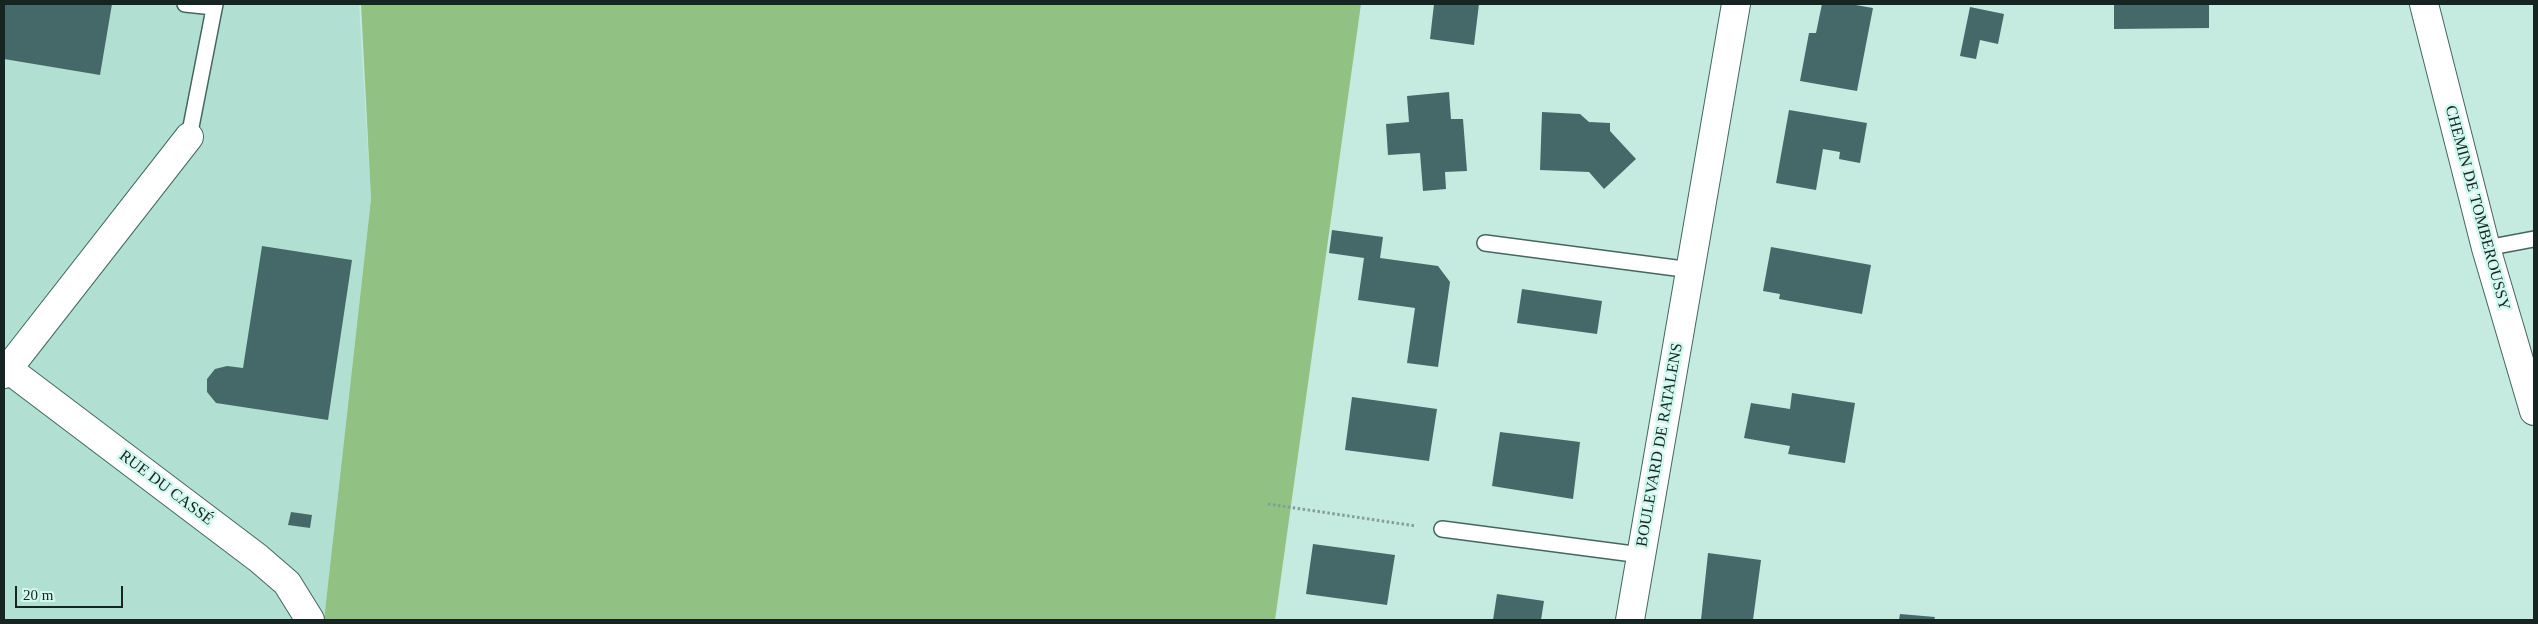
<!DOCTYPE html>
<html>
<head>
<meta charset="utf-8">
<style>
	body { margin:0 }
	#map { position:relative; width:2538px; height:624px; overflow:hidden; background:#c5ebe1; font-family:Georgia,serif }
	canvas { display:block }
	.frame { position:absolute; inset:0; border:5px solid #162521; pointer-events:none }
	.scale { position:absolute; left:15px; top:586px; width:108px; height:22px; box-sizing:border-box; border:2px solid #162521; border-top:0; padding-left:6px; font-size:15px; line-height:18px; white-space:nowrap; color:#162521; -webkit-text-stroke:4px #d2f9ee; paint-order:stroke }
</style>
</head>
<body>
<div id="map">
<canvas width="2538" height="624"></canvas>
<div class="frame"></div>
<div class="scale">20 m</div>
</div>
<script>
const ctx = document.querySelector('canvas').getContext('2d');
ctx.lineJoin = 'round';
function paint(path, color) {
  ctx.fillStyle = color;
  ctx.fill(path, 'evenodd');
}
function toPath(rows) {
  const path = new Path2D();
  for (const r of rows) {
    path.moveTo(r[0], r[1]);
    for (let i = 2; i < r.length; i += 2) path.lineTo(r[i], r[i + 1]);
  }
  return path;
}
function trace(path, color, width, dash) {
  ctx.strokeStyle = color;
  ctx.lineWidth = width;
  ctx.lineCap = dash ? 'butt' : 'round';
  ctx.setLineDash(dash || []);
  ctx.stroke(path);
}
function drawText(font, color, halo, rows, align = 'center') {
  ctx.font = font + ' Georgia,serif';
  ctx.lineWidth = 5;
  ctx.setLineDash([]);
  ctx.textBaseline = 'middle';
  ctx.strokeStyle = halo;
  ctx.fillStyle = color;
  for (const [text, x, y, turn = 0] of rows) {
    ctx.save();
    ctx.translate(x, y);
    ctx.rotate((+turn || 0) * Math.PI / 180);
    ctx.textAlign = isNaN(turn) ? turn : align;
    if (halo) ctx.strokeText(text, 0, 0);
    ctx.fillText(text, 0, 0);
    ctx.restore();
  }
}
paint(toPath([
	[4,4,359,4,371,199,324,620,4,620]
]), '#b1e0d3');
paint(toPath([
	[361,4,1361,4,1275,620,324,620,371,199]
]), '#92c283');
paint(toPath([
	[4,4,112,4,100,75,4,59],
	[1434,4,1479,4,1474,45,1430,39],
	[1822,4,1850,4,1873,8,1857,91,1800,81,1809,33,1816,33],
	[2114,4,2209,4,2209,28,2114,29],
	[1970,7,2004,14,1998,44,1980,40,1976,59,1960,56],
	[1449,92,1451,119,1463,119,1467,171,1445,172,1446,189,1423,191,1420,153,1388,155,1386,124,1409,122,1407,96],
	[1789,110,1867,123,1860,163,1839,159,1840,152,1823,149,1816,190,1776,183],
	[1542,112,1580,114,1589,122,1610,123,1610,131,1636,159,1604,189,1589,172,1540,170],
	[1332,230,1383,237,1380,258,1438,266,1450,282,1438,367,1407,363,1415,308,1358,300,1364,258,1329,253],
	[262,246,352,260,328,420,216,403,207,392,207,379,215,369,227,366,243,368],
	[1771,247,1871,265,1862,314,1779,299,1780,294,1763,291],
	[1522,289,1602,301,1597,334,1517,323],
	[1792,393,1855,403,1845,463,1788,454,1790,446,1744,438,1751,403,1790,409],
	[1352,397,1437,409,1429,461,1345,450],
	[1500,432,1580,442,1573,499,1492,486],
	[291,512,312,515,310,528,288,525],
	[1313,544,1395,555,1387,605,1306,594],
	[1708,553,1761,560,1753,620,1701,620],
	[1497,594,1544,601,1541,620,1493,620],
	[1900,614,1935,617,1934,620,1899,620]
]), '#446968');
const lane = toPath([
	[185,4,214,7],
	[189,137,215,4],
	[1485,243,1691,270],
	[2486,248,2534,239],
	[1442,529,1641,555]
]);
const street = toPath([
	[2424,4,2486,248,2534,411],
	[8,369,258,558,287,583,310,620],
	[4,374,189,137],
	[1630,620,1736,4]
]);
trace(lane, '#45675e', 18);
trace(street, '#45675e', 30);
trace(toPath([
	[1268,504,1416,526]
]), '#829f98', 3, [2.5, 2.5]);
trace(lane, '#fff', 15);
trace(street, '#fff', 28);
drawText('16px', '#162521', '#d2f9ee', [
	["CHEMIN DE TOMBEROUSSY",2477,208,75],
	["BOULEVARD DE RATALENS",1660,445,-80],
	["RUE DU CASSÉ",166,488,37]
]);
</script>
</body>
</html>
